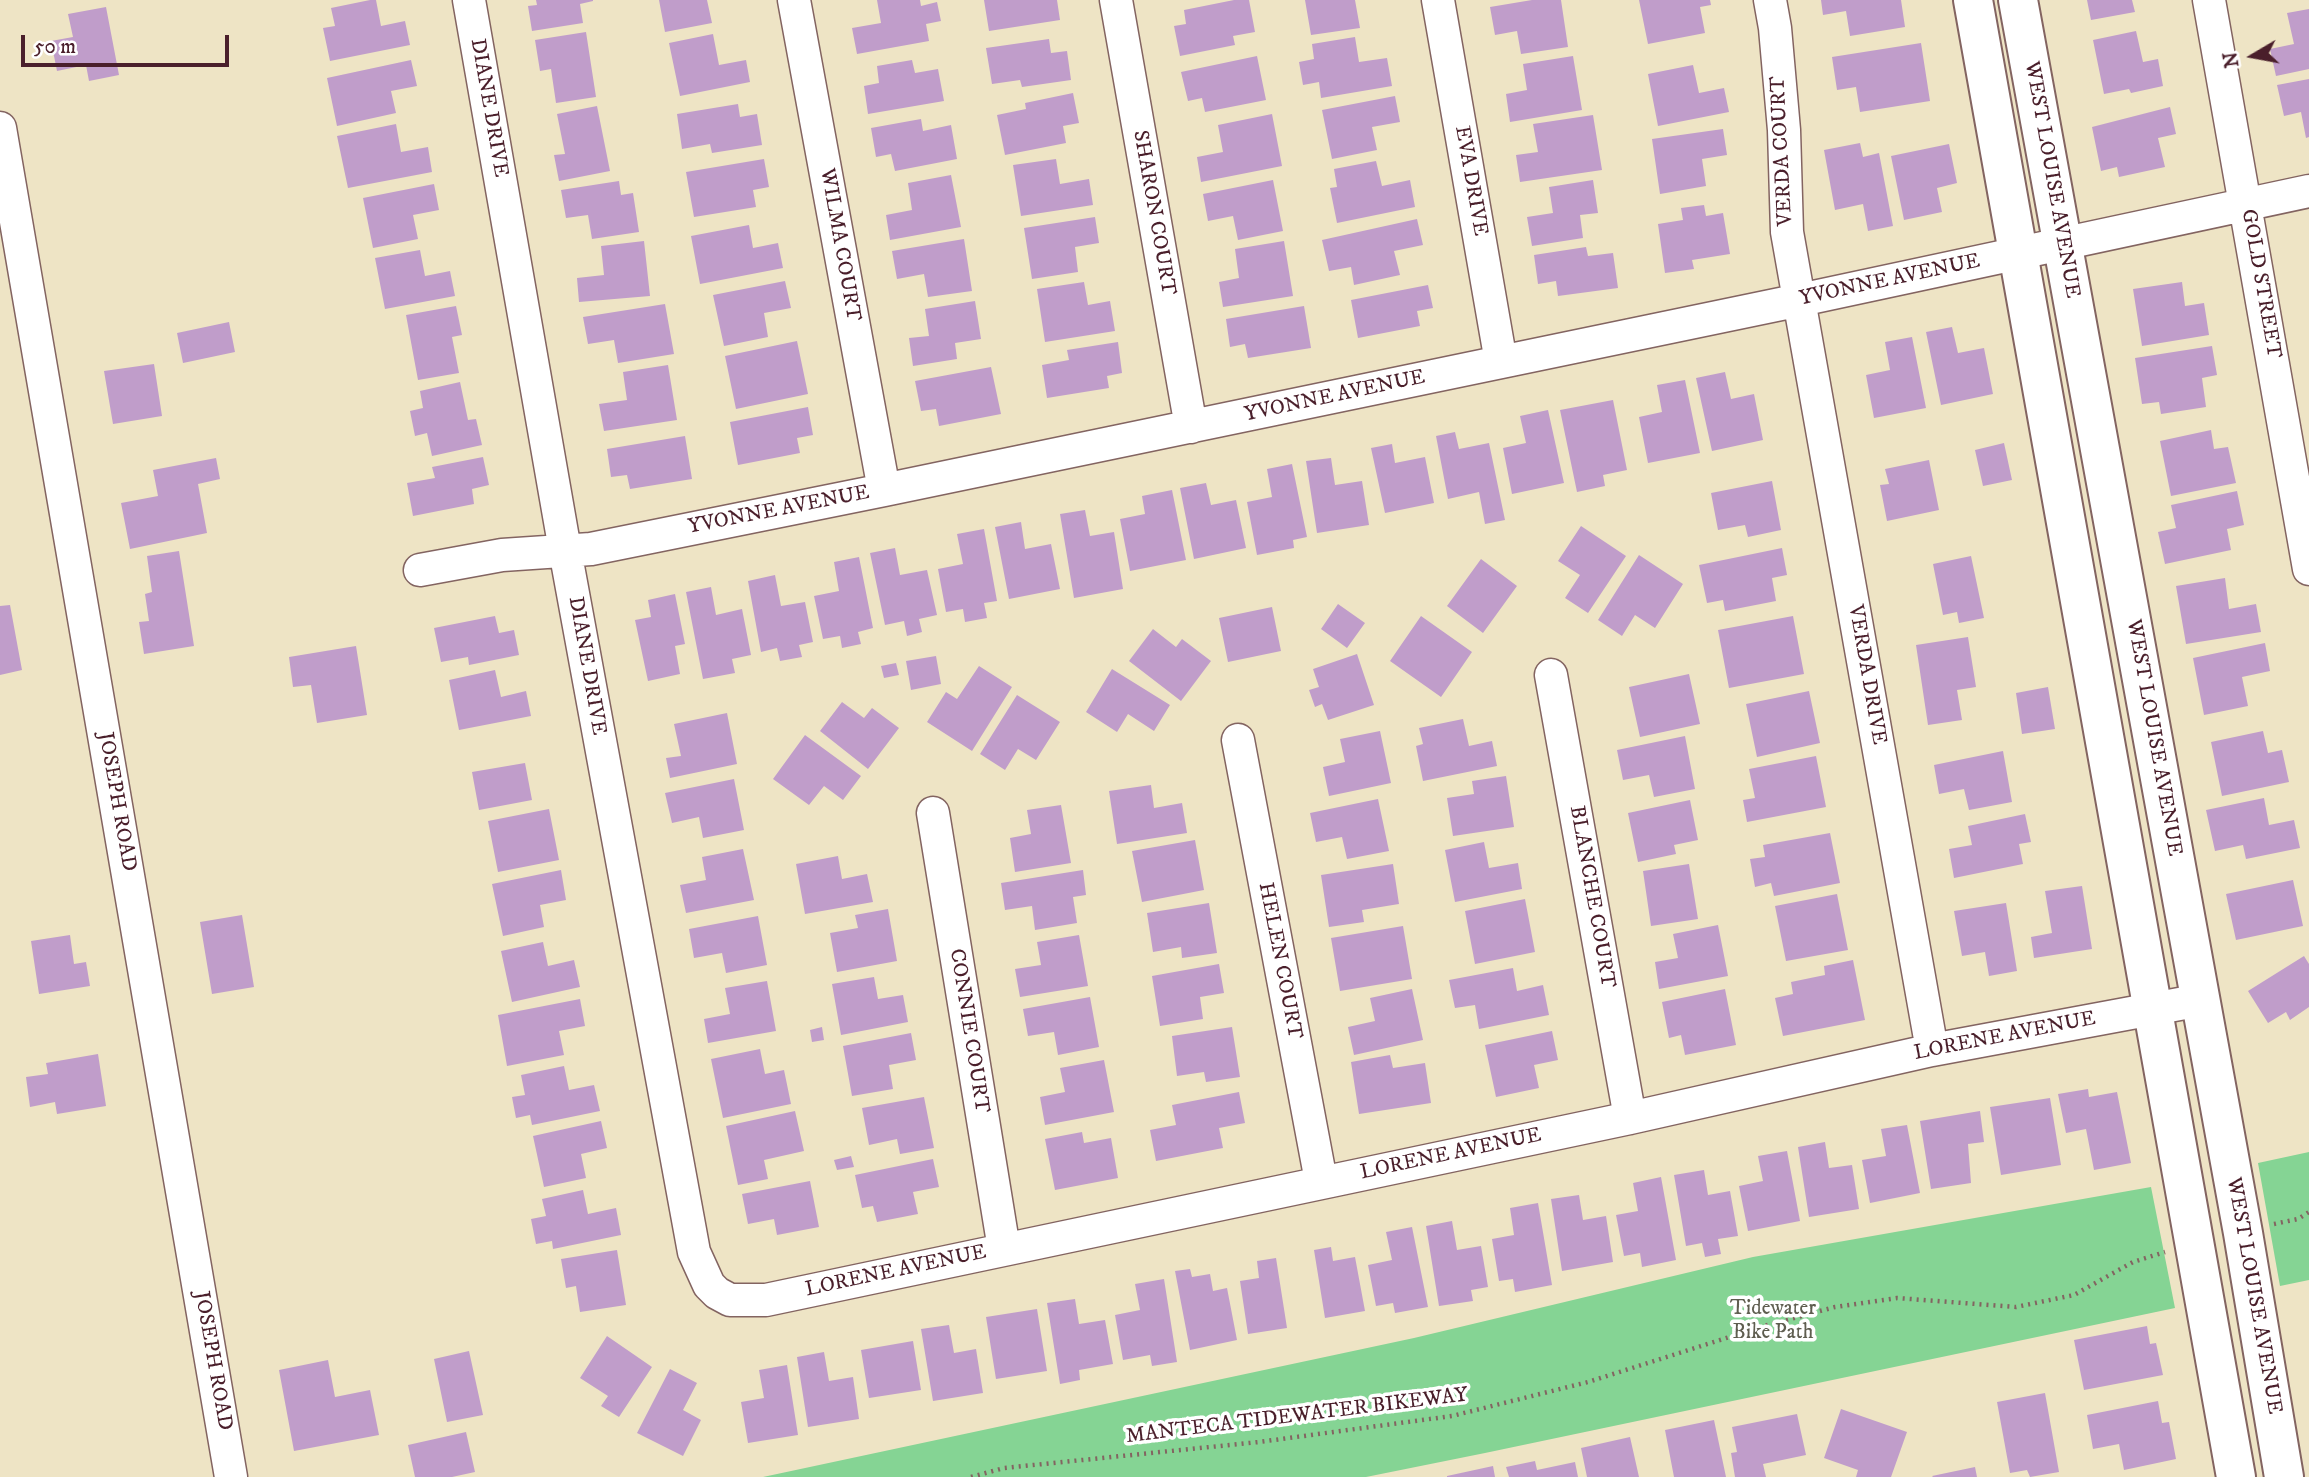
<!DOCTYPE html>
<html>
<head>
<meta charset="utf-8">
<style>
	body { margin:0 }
	#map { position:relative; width:2309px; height:1477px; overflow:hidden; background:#eee4c5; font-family:"IM FELL DW Pica",serif }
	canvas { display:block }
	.north { position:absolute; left:2218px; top:21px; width:70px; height:70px; -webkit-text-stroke:5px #fff; paint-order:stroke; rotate:260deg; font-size:19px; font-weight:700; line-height:28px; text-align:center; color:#4a1f2b }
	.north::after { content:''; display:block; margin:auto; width:24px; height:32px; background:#4a1f2b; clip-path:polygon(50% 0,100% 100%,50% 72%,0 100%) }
	.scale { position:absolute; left:21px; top:35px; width:208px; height:32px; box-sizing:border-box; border:4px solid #4a1f2b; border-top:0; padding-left:9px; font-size:21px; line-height:24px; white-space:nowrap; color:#4a1f2b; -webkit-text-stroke:5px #fff; paint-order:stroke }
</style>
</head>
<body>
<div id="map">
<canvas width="2309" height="1477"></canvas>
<div class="north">N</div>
<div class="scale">50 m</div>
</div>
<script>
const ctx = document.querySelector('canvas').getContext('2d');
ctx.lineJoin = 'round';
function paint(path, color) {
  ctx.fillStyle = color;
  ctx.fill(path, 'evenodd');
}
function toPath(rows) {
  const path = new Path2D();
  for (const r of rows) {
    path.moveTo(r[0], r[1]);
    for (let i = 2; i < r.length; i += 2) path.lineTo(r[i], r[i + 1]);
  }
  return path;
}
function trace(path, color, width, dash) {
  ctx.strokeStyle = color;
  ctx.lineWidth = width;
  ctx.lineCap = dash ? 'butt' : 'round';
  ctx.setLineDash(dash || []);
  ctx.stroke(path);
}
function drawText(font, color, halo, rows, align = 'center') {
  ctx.font = font + ' "IM FELL DW Pica",serif';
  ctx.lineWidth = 7;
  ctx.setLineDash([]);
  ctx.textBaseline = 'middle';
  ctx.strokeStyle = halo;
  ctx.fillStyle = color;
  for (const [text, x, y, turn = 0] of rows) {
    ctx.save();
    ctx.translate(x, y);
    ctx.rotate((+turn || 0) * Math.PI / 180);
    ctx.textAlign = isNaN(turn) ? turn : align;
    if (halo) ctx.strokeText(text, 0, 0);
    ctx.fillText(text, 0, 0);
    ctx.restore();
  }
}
paint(toPath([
	[2309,1152,2309,1280,2280,1286,2258,1163],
	[2151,1187,2175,1308,1485,1453,1366,1477,763,1477,1414,1338,1753,1257]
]), '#85d494');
paint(toPath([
	[370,0,376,0,381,26,405,21,410,45,330,61,323,28,335,26,331,8],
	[536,0,593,0,593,1,580,4,583,23,532,31,528,6,537,5],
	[659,0,707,0,712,23,665,32],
	[877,0,920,0,921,6,937,2,941,21,926,24,929,41,857,54,852,28,881,23],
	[984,0,1057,0,1060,20,989,31],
	[1234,0,1249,0,1255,32,1233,36,1235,45,1180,56,1174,26,1186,24,1184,10],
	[1305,0,1355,0,1360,28,1311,35],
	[1532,0,1561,0,1568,47,1521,54,1517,31,1495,35,1490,7],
	[1639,0,1710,0,1711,5,1700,7,1705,33,1648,44],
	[1821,0,1901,0,1905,27,1850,36,1846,11,1823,15],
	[2087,0,2132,0,2135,12,2091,20],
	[106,7,119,75,89,81,86,65,57,71,51,41,73,37,68,14],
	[2309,9,2309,69,2276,76,2270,49,2294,44,2287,13],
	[2136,31,2143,62,2158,59,2163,86,2131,93,2129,89,2104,94,2093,40],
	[586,32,596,97,556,103,551,69,540,71,535,40],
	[713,34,719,65,746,60,750,82,680,96,669,43],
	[1355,37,1359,62,1387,58,1392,86,1321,98,1319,82,1303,85,1299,62,1314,59,1312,44],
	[1049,39,1051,53,1067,51,1071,80,1022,87,1020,80,992,84,986,48],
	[1921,43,1930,101,1860,112,1856,87,1837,90,1832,57],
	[1257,56,1266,100,1205,112,1202,98,1188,101,1181,72],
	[1573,56,1582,110,1510,122,1506,94,1527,90,1523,64],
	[411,60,417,86,391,91,396,113,337,126,327,78],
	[912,60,915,73,938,69,944,101,868,114,864,86,879,83,877,66],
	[1693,65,1699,93,1724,88,1729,112,1658,126,1648,74],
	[2309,79,2309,137,2306,138,2301,112,2284,116,2277,85],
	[1073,93,1079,123,1063,126,1066,143,1005,155,997,115,1026,109,1025,103],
	[1395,96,1400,122,1372,127,1377,150,1332,159,1322,110],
	[738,104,740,117,757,114,762,145,712,153,710,144,682,149,677,114],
	[597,106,610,171,559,181,554,155,565,154,557,114],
	[2170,107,2176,134,2158,138,2165,167,2119,177,2117,167,2101,171,2092,127],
	[1272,114,1282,166,1201,182,1197,157,1223,152,1218,125],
	[1593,115,1602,170,1520,182,1516,155,1538,152,1533,124],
	[921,119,923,131,951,125,957,159,895,171,891,154,876,157,871,128],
	[396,124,401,152,428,147,432,172,348,188,337,136],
	[1723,129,1727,155,1702,159,1706,186,1660,194,1652,139],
	[1860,143,1863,157,1879,153,1893,226,1868,231,1863,204,1835,210,1824,150],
	[1949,144,1957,183,1937,188,1942,212,1904,220,1891,156],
	[764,159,769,187,753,190,756,207,694,217,686,172],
	[1056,159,1060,184,1089,179,1093,205,1021,216,1013,165],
	[1376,161,1382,186,1410,180,1415,207,1337,223,1330,188,1337,187,1334,169],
	[951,175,961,227,890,240,886,215,912,210,908,183],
	[1273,180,1283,231,1238,240,1233,216,1208,221,1203,194],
	[1593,180,1598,213,1580,215,1583,238,1532,246,1527,217,1553,213,1549,187],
	[619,181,621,195,633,193,639,232,592,239,588,215,566,218,561,190],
	[434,184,439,210,413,215,418,239,373,248,363,198],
	[1704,205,1706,216,1723,213,1730,254,1692,260,1694,269,1665,273,1658,224,1683,220,1681,208],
	[1095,217,1099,243,1075,247,1078,272,1032,279,1024,228],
	[1417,219,1423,245,1394,251,1400,275,1354,285,1351,267,1329,271,1322,240],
	[749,225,753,248,778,243,783,268,700,284,691,236],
	[964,239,972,291,928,297,924,274,897,279,892,251],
	[644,241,650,296,579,302,577,278,604,275,601,246],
	[1284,241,1293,296,1223,307,1219,282,1239,278,1235,249],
	[1586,247,1588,256,1613,253,1618,288,1558,296,1556,281,1538,284,1534,255],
	[420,250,425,276,450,271,455,296,385,309,375,258],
	[785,281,791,308,764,313,768,337,724,346,713,295],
	[1084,282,1088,305,1110,301,1115,331,1045,342,1037,289],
	[2182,282,2185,306,2204,303,2209,335,2142,346,2133,289],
	[1428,285,1433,308,1417,311,1420,326,1358,338,1351,300],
	[975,301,981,339,955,343,957,359,913,366,909,338,929,336,925,309],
	[665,304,674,354,618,363,614,340,588,344,583,317],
	[456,306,462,335,452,337,459,373,418,380,406,315],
	[1304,306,1311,348,1248,358,1245,344,1230,347,1226,319],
	[229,322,235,352,183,363,177,333],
	[1952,327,1958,353,1984,348,1993,394,1941,405,1926,332],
	[1912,337,1926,408,1874,418,1866,375,1890,370,1885,342],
	[797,341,808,394,736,409,725,356],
	[1118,342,1122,373,1107,376,1109,388,1047,398,1042,365,1069,360,1067,350],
	[2212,346,2217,375,2202,378,2206,407,2161,414,2159,402,2142,404,2135,358],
	[154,364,162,416,113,424,104,371],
	[668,365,677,420,604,431,599,404,627,400,623,372],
	[991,367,1001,414,939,426,936,409,921,411,915,381],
	[1725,372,1731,399,1754,394,1763,440,1712,451,1696,378],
	[1685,380,1700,453,1648,463,1639,417,1662,412,1657,385],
	[460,382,468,420,476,419,482,445,432,456,427,433,415,436,410,411,423,408,420,391],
	[1613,400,1627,470,1603,475,1605,486,1577,492,1560,410],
	[808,407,813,435,797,438,800,453,738,465,730,422],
	[1548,410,1564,483,1512,494,1503,448,1526,443,1520,416],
	[2211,430,2214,449,2228,447,2236,483,2171,496,2160,441],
	[1455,432,1459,449,1489,443,1505,520,1485,524,1479,492,1448,499,1436,436],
	[685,436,692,479,630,489,627,475,611,477,607,449],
	[2004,443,2012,480,1983,486,1975,450],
	[1392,444,1395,463,1425,457,1434,503,1385,513,1371,448],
	[483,457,489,485,472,489,474,504,413,516,407,483,435,478,432,467],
	[216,458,220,479,198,484,207,533,130,549,121,503,158,496,153,470],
	[1331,458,1335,485,1362,481,1369,525,1317,533,1306,461],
	[1929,460,1939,510,1887,521,1880,485,1889,484,1885,469],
	[1292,464,1307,537,1293,540,1294,548,1257,555,1247,502,1272,497,1267,469],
	[1772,481,1781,530,1748,537,1745,525,1718,530,1711,493],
	[1206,483,1211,505,1236,500,1246,548,1194,559,1180,488],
	[1172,490,1186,560,1130,571,1120,519,1145,514,1142,496],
	[2237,491,2244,525,2227,529,2231,550,2165,564,2158,532,2176,528,2171,505],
	[1085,510,1090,536,1114,532,1123,589,1074,598,1060,514],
	[1021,522,1025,549,1051,544,1060,589,1009,599,995,527],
	[1581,526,1626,556,1588,613,1565,598,1580,575,1558,561],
	[984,529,997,601,984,603,987,618,965,622,963,609,946,612,938,569,963,564,957,534],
	[895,548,900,575,927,570,937,615,919,619,922,632,907,636,904,621,885,625,870,553],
	[1782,548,1787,575,1772,578,1776,601,1725,611,1723,600,1707,603,1699,565],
	[179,551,194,646,144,654,139,622,149,621,145,594,152,592,147,556],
	[1639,555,1683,584,1655,628,1635,615,1622,636,1598,620],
	[1971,556,1984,618,1959,623,1957,612,1943,615,1933,564],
	[859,557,873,628,858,632,861,644,842,648,840,636,823,639,814,596,839,591,834,562],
	[1481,559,1517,586,1483,633,1447,606],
	[775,575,781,606,805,602,813,642,799,645,802,657,780,661,777,648,761,652,748,581],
	[2225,578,2229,609,2256,604,2261,632,2186,644,2176,586],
	[711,587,716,615,742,609,751,655,732,659,735,673,703,679,686,592],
	[675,594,685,644,675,646,680,674,648,681,635,620,651,617,648,600],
	[1338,604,1365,623,1347,648,1321,629],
	[10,605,22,670,0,675,0,606],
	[1272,607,1281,651,1228,662,1219,618],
	[495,616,499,633,514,630,519,655,469,665,468,657,441,662,434,628],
	[1421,616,1472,652,1441,697,1390,661],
	[1793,616,1804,674,1729,688,1718,630],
	[1153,629,1176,647,1182,639,1211,661,1181,701,1129,661],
	[1968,637,1976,687,1957,690,1962,720,1928,725,1916,645],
	[2265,643,2270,671,2242,677,2248,706,2204,715,2193,658],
	[356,646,367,715,317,723,311,685,293,687,289,657],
	[1357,654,1374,705,1328,720,1322,704,1315,707,1309,690,1319,687,1313,669],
	[936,656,941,684,911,690,906,661],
	[896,663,899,675,884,678,881,666],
	[979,666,1012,687,972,751,927,722,946,692,957,699],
	[1112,669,1170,705,1154,731,1128,714,1117,732,1086,712],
	[495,670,501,697,526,691,531,716,459,730,449,680],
	[1689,674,1700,724,1640,737,1629,687],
	[2048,687,2055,729,2022,734,2016,693],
	[1809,691,1820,743,1757,757,1746,704],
	[1017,695,1060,722,1036,760,1018,749,1005,770,980,754],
	[842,702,864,718,872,708,899,728,868,769,820,731],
	[727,713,737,764,670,778,666,758,681,756,674,724],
	[1463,719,1469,746,1492,741,1497,766,1423,781,1416,746,1423,744,1419,728],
	[1380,731,1391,783,1329,796,1323,767,1345,762,1340,739],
	[2263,731,2268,753,2282,750,2289,782,2222,796,2211,742],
	[805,735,861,776,843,800,824,786,809,805,773,779],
	[1685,736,1695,789,1654,797,1649,775,1623,780,1617,750],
	[2003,751,2012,802,1969,810,1964,789,1939,794,1934,765],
	[1816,756,1826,807,1747,822,1743,800,1755,798,1749,769],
	[525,763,532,800,479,810,472,772],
	[1506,776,1514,827,1453,836,1447,798,1474,794,1472,781],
	[734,779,744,830,703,838,699,817,672,823,665,793],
	[1151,785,1154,808,1182,803,1187,833,1117,844,1109,791],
	[2264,798,2269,825,2294,820,2300,848,2246,859,2243,845,2215,851,2206,810],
	[1378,799,1389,851,1347,859,1342,837,1316,842,1310,813],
	[1690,800,1698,840,1674,845,1676,854,1638,862,1628,813],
	[1061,805,1071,863,1015,872,1010,838,1031,834,1027,810],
	[549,809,559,860,498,872,488,821],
	[2025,814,2031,842,2019,844,2023,864,1954,878,1949,849,1972,845,1968,826],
	[1830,833,1840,883,1774,896,1771,883,1755,887,1750,859,1765,857,1763,845],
	[1195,840,1204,890,1142,902,1132,851],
	[1484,842,1489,868,1518,863,1522,889,1455,902,1445,850],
	[743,849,754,900,686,913,680,885,706,880,702,857],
	[838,856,842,879,867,874,873,902,805,914,796,864],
	[1393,864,1399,904,1362,910,1364,922,1329,927,1321,875],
	[1689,864,1698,919,1651,926,1643,871],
	[561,870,566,900,540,905,544,927,503,936,492,884],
	[1083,870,1086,895,1073,897,1077,923,1035,930,1032,906,1005,910,1001,883],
	[2293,880,2303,926,2236,940,2226,894],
	[2082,886,2092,949,2034,958,2031,937,2052,933,2045,891],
	[1837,894,1848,950,1786,961,1775,906],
	[1525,899,1535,952,1475,964,1465,911],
	[1209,903,1217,953,1182,958,1181,947,1153,952,1147,913],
	[2006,903,2017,971,1989,976,1985,952,1962,956,1954,911],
	[888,909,897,961,837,972,830,933,858,928,855,915],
	[242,915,254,987,212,994,200,922],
	[758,916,767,965,726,973,722,953,694,958,689,929],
	[1718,925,1728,976,1659,989,1655,962,1678,958,1673,934],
	[1403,926,1412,979,1340,991,1331,938],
	[70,935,74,964,86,962,90,986,39,994,31,941],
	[1079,935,1088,986,1020,997,1015,969,1041,965,1037,942],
	[543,942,548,966,574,960,580,987,512,1002,501,951],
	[2304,956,2309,964,2309,1007,2290,1020,2286,1012,2268,1023,2248,991],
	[1853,960,1865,1020,1783,1036,1775,998,1793,994,1791,982,1825,975,1824,966],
	[1219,964,1224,993,1200,997,1203,1019,1160,1026,1152,976],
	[1513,968,1517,991,1543,985,1549,1015,1479,1029,1475,1005,1455,1008,1449,980],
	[874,977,878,999,903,995,908,1022,841,1035,832,984],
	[767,981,776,1031,708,1043,704,1019,730,1014,725,988],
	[1412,989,1423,1040,1354,1055,1348,1027,1375,1021,1370,998],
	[1725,989,1736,1045,1685,1055,1681,1035,1669,1038,1662,1002],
	[1090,997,1099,1047,1058,1055,1054,1032,1028,1036,1023,1009],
	[580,999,585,1026,559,1031,564,1055,507,1066,498,1015],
	[822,1027,824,1040,812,1042,810,1030],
	[1232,1027,1240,1077,1206,1082,1204,1072,1177,1076,1172,1036],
	[1552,1031,1558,1060,1534,1065,1539,1088,1496,1097,1485,1045],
	[911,1033,916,1060,889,1065,893,1089,852,1096,843,1046],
	[760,1049,765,1074,784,1070,791,1104,723,1118,711,1059],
	[98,1054,106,1106,57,1114,55,1102,30,1107,26,1077,48,1074,46,1063],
	[1390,1055,1393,1068,1425,1063,1431,1103,1359,1114,1351,1062],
	[1104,1060,1114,1112,1045,1125,1040,1097,1065,1092,1060,1068],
	[564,1066,569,1090,594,1085,600,1111,532,1125,530,1115,516,1118,512,1097,525,1095,521,1075],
	[2088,1089,2089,1097,2117,1092,2131,1163,2094,1170,2086,1129,2066,1133,2058,1094],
	[1239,1092,1245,1123,1219,1128,1223,1148,1156,1161,1150,1130,1176,1125,1172,1105],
	[924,1097,934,1148,900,1154,897,1139,869,1145,862,1108],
	[2050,1098,2061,1165,2001,1175,1990,1107],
	[795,1111,804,1151,764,1160,768,1179,738,1185,726,1126],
	[1980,1111,1984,1142,1968,1144,1971,1183,1931,1189,1920,1121],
	[601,1121,607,1148,581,1154,586,1178,544,1187,533,1136],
	[1907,1125,1920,1193,1870,1203,1862,1160,1886,1156,1881,1129],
	[1082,1132,1084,1143,1111,1138,1118,1178,1055,1190,1045,1139],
	[1825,1142,1829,1168,1852,1165,1859,1209,1809,1217,1798,1147],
	[1787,1151,1800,1221,1748,1231,1739,1186,1763,1181,1758,1156],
	[851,1156,854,1167,837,1170,834,1160],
	[933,1159,939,1187,913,1192,918,1214,877,1222,873,1206,862,1208,855,1175],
	[1704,1170,1708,1195,1730,1191,1738,1236,1718,1239,1721,1254,1705,1257,1702,1243,1686,1246,1674,1175],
	[1661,1177,1676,1260,1642,1267,1640,1253,1624,1256,1616,1215,1638,1211,1633,1183],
	[810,1181,819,1227,777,1235,774,1219,748,1224,742,1194],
	[583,1190,588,1214,616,1208,621,1235,553,1249,552,1241,536,1244,531,1219,546,1216,542,1199],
	[1579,1195,1583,1220,1606,1216,1613,1262,1562,1271,1551,1199],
	[1538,1203,1552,1285,1515,1292,1513,1279,1499,1281,1492,1239,1514,1235,1510,1208],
	[1452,1221,1457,1250,1481,1246,1488,1287,1471,1290,1473,1301,1439,1306,1426,1226],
	[1412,1227,1428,1307,1395,1313,1393,1303,1376,1306,1368,1265,1392,1260,1386,1232],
	[1331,1247,1333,1261,1355,1257,1365,1311,1325,1318,1314,1250],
	[617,1250,626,1305,580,1312,576,1286,566,1288,561,1259],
	[1276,1258,1287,1328,1248,1334,1240,1281,1259,1278,1257,1261],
	[1190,1269,1192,1277,1210,1274,1213,1291,1227,1288,1237,1340,1190,1350,1175,1271],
	[1164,1279,1177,1362,1152,1366,1150,1355,1123,1360,1115,1315,1140,1310,1135,1284],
	[1075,1299,1079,1324,1105,1320,1113,1364,1079,1370,1080,1380,1060,1384,1047,1303],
	[1037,1309,1047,1371,996,1379,986,1317],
	[949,1325,954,1353,976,1349,983,1393,933,1401,921,1329],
	[2147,1326,2150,1344,2156,1343,2163,1375,2084,1390,2074,1340],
	[607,1336,652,1367,619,1417,601,1406,608,1396,580,1378],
	[913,1341,921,1390,869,1398,861,1350],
	[469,1351,483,1415,447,1422,434,1359],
	[824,1352,829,1381,853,1377,859,1419,808,1427,797,1357],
	[328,1360,335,1397,370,1390,379,1435,294,1451,279,1370],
	[787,1365,798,1435,748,1443,741,1402,764,1398,759,1370],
	[670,1369,697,1383,683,1410,701,1420,683,1456,637,1433],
	[2045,1393,2059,1472,2030,1477,2027,1470,2010,1473,1997,1402],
	[2158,1401,2162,1423,2169,1422,2176,1459,2124,1470,2119,1444,2093,1449,2087,1415],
	[1841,1409,1907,1432,1891,1477,1856,1477,1858,1470,1824,1458],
	[1797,1414,1806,1455,1763,1464,1766,1477,1735,1477,1731,1453,1737,1452,1732,1427],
	[1714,1420,1726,1477,1674,1477,1665,1430],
	[466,1432,475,1472,452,1477,415,1477,408,1445],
	[1630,1437,1639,1477,1587,1477,1581,1448],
	[1535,1461,1537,1470,1575,1462,1578,1477,1509,1477,1506,1467],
	[1493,1466,1495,1477,1447,1477,1447,1476],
	[1975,1467,1977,1477,1933,1477,1932,1476]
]), '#c09dca');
const minor = toPath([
	[469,0,565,550,694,1252,709,1285,717,1293,730,1300,766,1300,1630,1118,1932,1050,2201,1000],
	[794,0,884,490],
	[1116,0,1191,427],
	[1438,0,1501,362],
	[1770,0,1775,28,1784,130,1787,232,1932,1050],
	[2209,0,2309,569],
	[0,128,231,1477],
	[420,570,502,555,591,549,884,490,1800,300,2309,191],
	[1551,675,1630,1118],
	[1238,740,1321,1181],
	[933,813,1004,1249]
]);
const major = toPath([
	[1973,0,2236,1477],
	[2018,0,2243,1233,2284,1477]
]);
trace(minor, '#836461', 35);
trace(major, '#836461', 42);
trace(toPath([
	[2274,1224,2298,1219,2309,1212],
	[971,1477,1004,1468,1259,1442,1452,1416,1588,1382,1764,1326,1835,1307,1897,1298,2016,1307,2074,1295,2133,1262,2165,1252]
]), '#836461', 4.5, [2, 5]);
trace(minor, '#fff', 32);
trace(major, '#fff', 38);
drawText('21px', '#4a1f2b', '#fff', [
	["DIANE DRIVE",488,108,80],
	["VERDA COURT",1783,151,-93],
	["WEST LOUISE AVENUE",2051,180,80],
	["EVA DRIVE",1470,181,80],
	["SHARON COURT",1153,213,80],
	["WILMA COURT",839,245,80],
	["YVONNE AVENUE",1890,281,-12],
	["GOLD STREET",2260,284,80],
	["YVONNE AVENUE",1335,397,-12],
	["YVONNE AVENUE",779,511,-11],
	["DIANE DRIVE",586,666,80],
	["VERDA DRIVE",1866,675,80],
	["WEST LOUISE AVENUE",2153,738,80],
	["JOSEPH ROAD",116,802,80],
	["BLANCHE COURT",1591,897,80],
	["HELEN COURT",1279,961,79],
	["CONNIE COURT",968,1031,81],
	["LORENE AVENUE",2005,1037,-11],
	["LORENE AVENUE",1451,1155,-12],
	["LORENE AVENUE",896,1272,-12],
	["WEST LOUISE AVENUE",2253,1296,80],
	["JOSEPH ROAD",212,1361,80],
	["MANTECA TIDEWATER BIKEWAY",1297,1417,-7]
]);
drawText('21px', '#5f5e50', '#fff', [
	["Tidewater",1773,1310],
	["Bike Path",1773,1334]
]);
</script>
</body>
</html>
